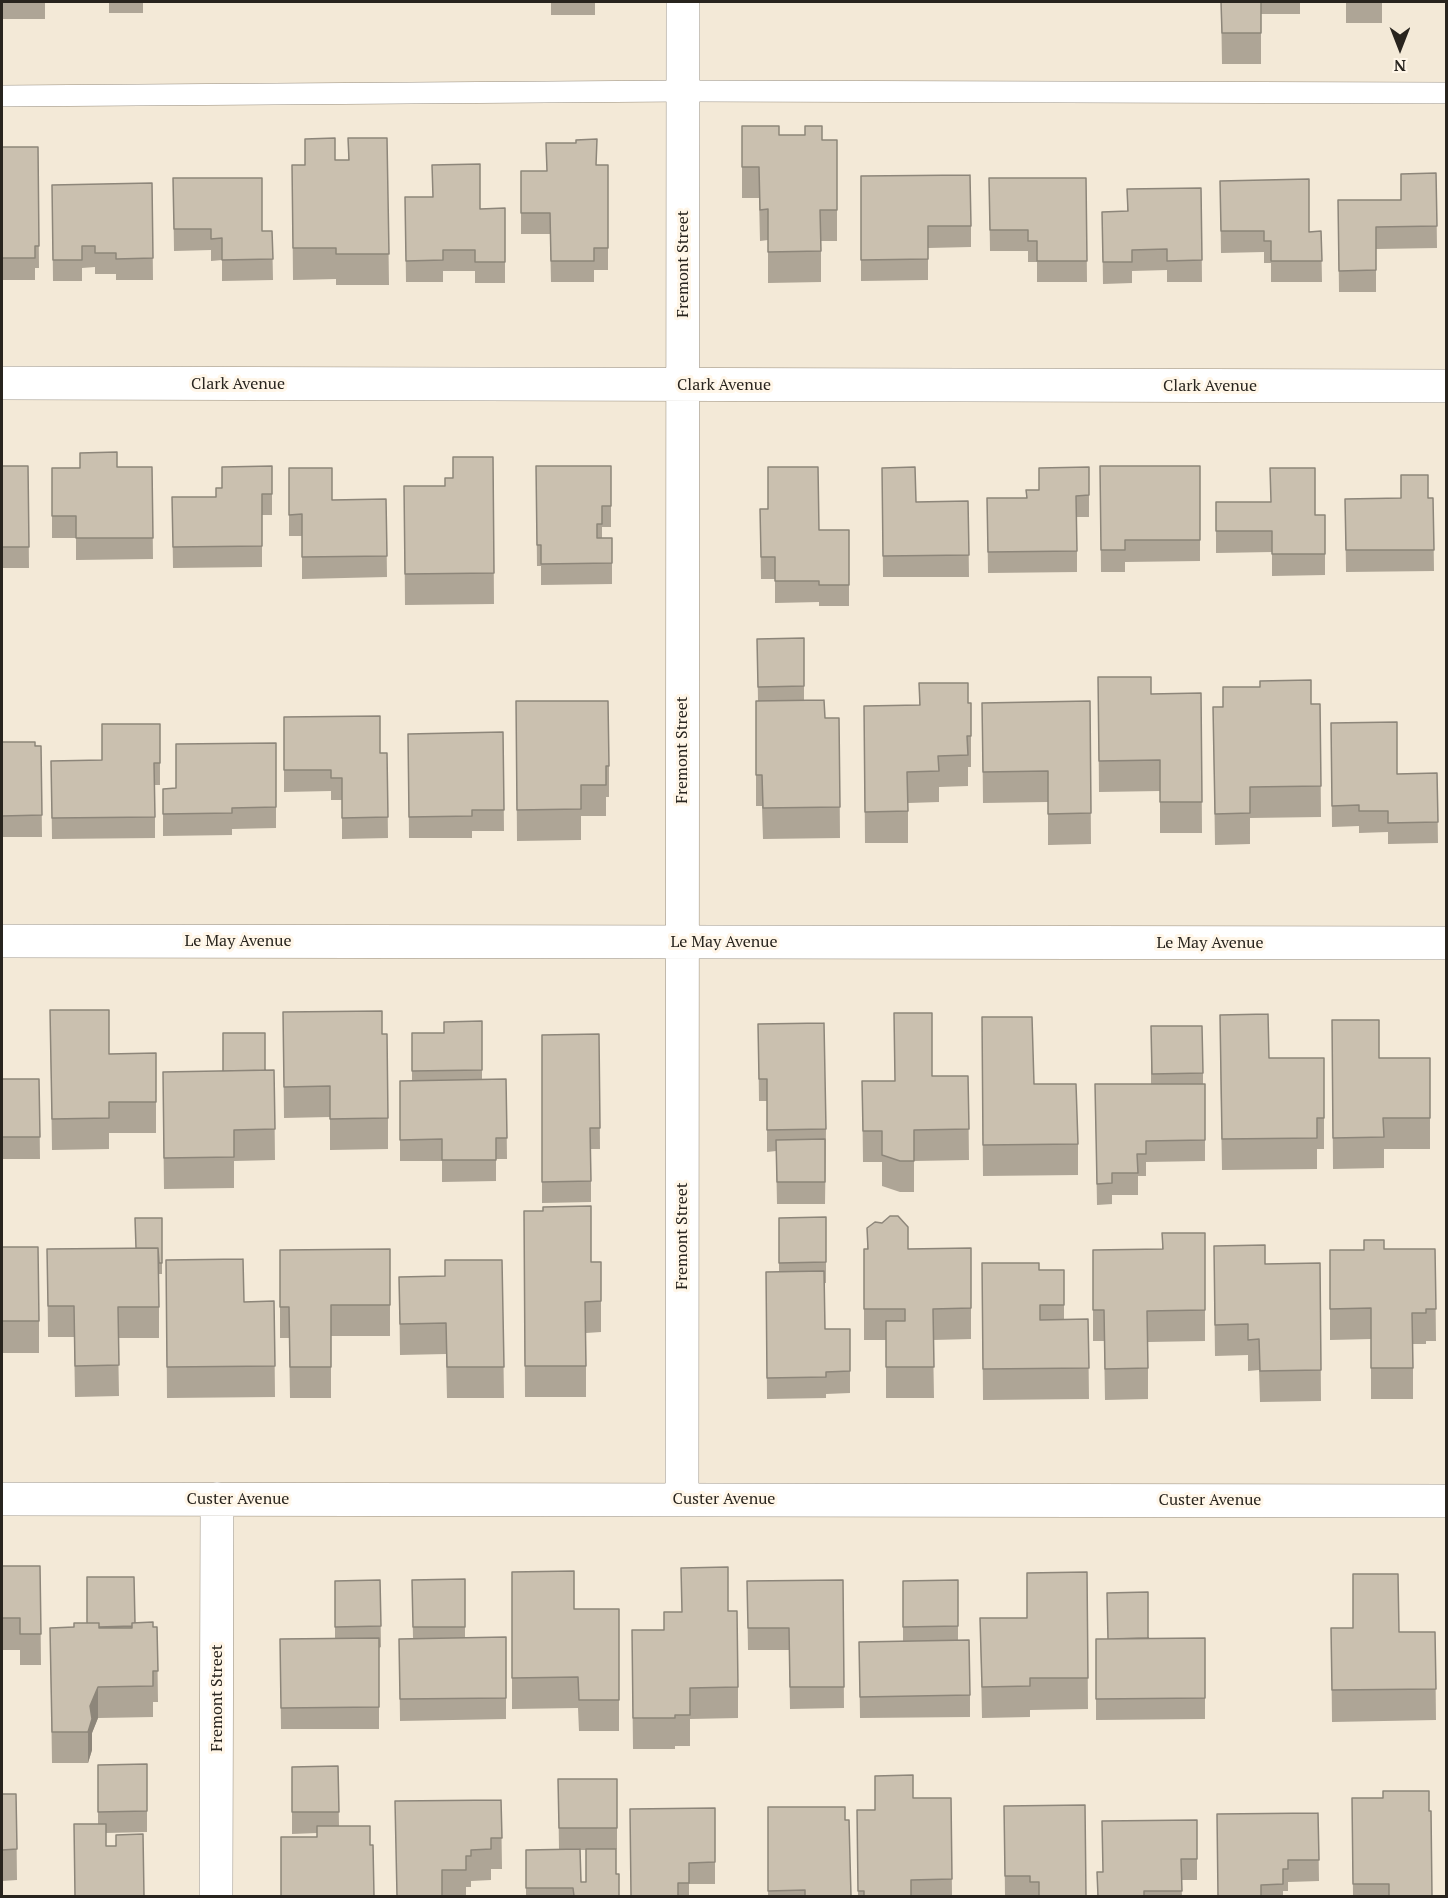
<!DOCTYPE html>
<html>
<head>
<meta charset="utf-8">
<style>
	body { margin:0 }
	#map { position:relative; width:1448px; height:1898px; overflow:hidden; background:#f3e9d7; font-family:"PT Serif",serif }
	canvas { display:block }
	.frame { position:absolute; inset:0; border:3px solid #28241e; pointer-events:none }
	.north { position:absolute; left:1370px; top:18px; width:60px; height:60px; -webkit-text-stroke:4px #fff6e8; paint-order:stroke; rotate:180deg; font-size:16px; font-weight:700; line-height:24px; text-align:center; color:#28241e }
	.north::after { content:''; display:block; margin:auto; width:21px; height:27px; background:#28241e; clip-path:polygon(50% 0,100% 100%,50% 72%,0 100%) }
</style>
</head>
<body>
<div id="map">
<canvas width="1448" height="1898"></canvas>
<div class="frame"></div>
<div class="north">N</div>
</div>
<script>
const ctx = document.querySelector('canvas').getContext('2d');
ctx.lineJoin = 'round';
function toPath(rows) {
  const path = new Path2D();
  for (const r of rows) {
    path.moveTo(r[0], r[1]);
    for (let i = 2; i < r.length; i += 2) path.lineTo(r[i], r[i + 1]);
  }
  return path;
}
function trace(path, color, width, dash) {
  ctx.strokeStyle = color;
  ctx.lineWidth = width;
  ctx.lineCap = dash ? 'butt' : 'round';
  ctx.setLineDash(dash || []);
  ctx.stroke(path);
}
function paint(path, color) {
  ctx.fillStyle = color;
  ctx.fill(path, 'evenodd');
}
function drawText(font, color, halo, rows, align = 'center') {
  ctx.font = font + ' "PT Serif",serif';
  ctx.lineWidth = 6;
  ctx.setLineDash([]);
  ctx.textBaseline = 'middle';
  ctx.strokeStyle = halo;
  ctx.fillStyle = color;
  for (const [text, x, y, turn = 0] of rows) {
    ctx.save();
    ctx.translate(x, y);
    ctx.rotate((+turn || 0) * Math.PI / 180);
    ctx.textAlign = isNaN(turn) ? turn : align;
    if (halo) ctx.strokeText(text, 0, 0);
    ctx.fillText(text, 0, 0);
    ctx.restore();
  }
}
const service = toPath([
	[2,96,683,91,1446,93]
]);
const minor = toPath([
	[2,383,1446,386],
	[2,941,1446,943],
	[2,1499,1446,1501],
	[682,1499,683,2],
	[216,1896,217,1499]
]);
trace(service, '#978d7d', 22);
trace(minor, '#978d7d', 34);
trace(service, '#fff', 21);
trace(minor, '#fff', 33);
paint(toPath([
	[2,2,45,2,45,19,2,19],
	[109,2,143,2,143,13,109,13],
	[551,2,595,2,595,15,551,15],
	[1221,2,1300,2,1300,14,1261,14,1261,64,1222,64],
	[1346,2,1382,2,1382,23,1346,23],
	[742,126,779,135,805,135,822,140,837,140,837,241,821,241,821,282,768,283,768,240,760,241,759,198,742,198],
	[348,138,387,138,389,285,336,285,336,279,293,280,292,165,305,165,335,160,348,160],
	[2,147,38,147,39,268,35,268,35,280,2,280],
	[597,165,608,165,608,270,594,270,594,282,551,282,550,234,521,234,521,171,546,171],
	[1436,173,1437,248,1376,249,1376,292,1339,292,1338,200,1401,200],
	[861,176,971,226,971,247,928,248,928,280,861,281],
	[173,178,262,231,272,231,273,280,222,281,222,260,211,261,211,250,174,251],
	[989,178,1086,178,1087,282,1037,282,1037,262,1028,262,1028,251,990,251],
	[1220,181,1309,232,1321,231,1322,282,1271,282,1271,263,1264,263,1264,252,1221,253],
	[152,183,153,280,116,280,116,274,95,274,95,267,82,268,82,281,53,281,52,185],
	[1201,188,1202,282,1167,282,1167,270,1132,271,1132,283,1103,284,1102,212,1127,211,1127,189],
	[405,197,480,209,505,208,505,283,475,283,475,271,443,271,443,282,406,282],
	[493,457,494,604,405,605,404,486,445,486,453,478],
	[2,466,28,466,29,568,2,568],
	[272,466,272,515,262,515,262,567,173,568,172,497,216,497,222,488],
	[536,466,611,466,611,527,602,527,602,538,612,538,612,584,541,585,541,566,537,566],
	[1100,466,1200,466,1200,561,1125,562,1125,572,1101,572],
	[152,467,153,559,76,560,76,538,52,538,52,468],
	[1089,467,1089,517,1077,517,1077,572,988,573,987,498,1026,498,1026,490,1039,490],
	[289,468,332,500,386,499,387,577,302,579,302,536,289,536],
	[882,468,916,502,968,501,969,577,883,577],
	[1433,498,1434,571,1346,572,1345,499],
	[1216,502,1315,515,1325,515,1325,575,1272,576,1272,552,1216,553],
	[760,509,819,530,849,530,849,606,819,606,819,602,775,603,775,579,761,579],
	[757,639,804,686,804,700,825,718,839,718,840,838,763,839,762,806,756,806,756,701,758,701],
	[1098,677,1151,694,1201,693,1202,833,1160,833,1160,791,1099,792],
	[919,683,968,703,971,703,971,767,968,767,968,786,939,787,939,802,908,803,908,843,865,843,864,706,919,705],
	[516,701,609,766,609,797,606,797,606,816,581,816,581,840,517,841],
	[1090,701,1091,844,1048,845,1048,802,983,803,982,703],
	[1320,704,1321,817,1250,818,1250,844,1215,845,1213,707],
	[284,717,380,753,387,753,388,838,342,839,342,800,331,800,331,791,284,792],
	[1331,723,1397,774,1437,773,1438,843,1388,844,1388,832,1359,833,1359,826,1332,827],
	[160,724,160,785,155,785,155,838,52,839,51,761,102,760],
	[503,732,504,831,472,831,472,838,409,838,408,734],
	[2,742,41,746,42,837,2,837],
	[276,743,276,828,232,829,232,835,163,836,163,789,176,788],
	[50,1010,109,1054,156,1053,156,1133,109,1133,109,1149,52,1150],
	[283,1012,382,1034,388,1118,388,1149,330,1150,330,1117,284,1118],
	[1332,1020,1379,1058,1430,1058,1430,1149,1384,1149,1384,1168,1333,1169],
	[482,1021,482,1080,506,1079,507,1159,496,1159,496,1181,442,1182,442,1161,400,1161,400,1081,412,1081,412,1033,444,1033],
	[758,1024,826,1129,825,1204,777,1204,776,1151,767,1152,767,1101,759,1101],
	[1151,1026,1203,1073,1203,1084,1205,1084,1205,1161,1146,1162,1146,1176,1138,1176,1138,1195,1112,1195,1112,1204,1097,1205,1095,1084,1151,1084],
	[599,1034,600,1149,591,1149,591,1202,542,1203,542,1035],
	[1220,1046,1269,1058,1324,1058,1324,1149,1317,1149,1317,1169,1222,1170],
	[982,1049,1034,1084,1078,1144,1078,1175,983,1176],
	[265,1070,274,1070,275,1160,234,1161,234,1188,164,1189,163,1103],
	[932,1076,968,1076,969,1160,914,1161,914,1192,900,1192,882,1186,882,1162,863,1162,862,1081,895,1081],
	[2,1079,39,1079,40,1159,2,1159],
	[524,1211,591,1262,601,1262,601,1332,586,1333,586,1397,525,1397],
	[162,1218,162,1274,159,1274,159,1338,118,1338,119,1396,75,1397,74,1337,48,1337,47,1249,136,1248],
	[779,1218,826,1262,826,1283,825,1283,825,1329,850,1329,850,1393,826,1394,826,1398,767,1399,766,1272,779,1272],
	[867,1228,908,1249,971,1248,971,1339,933,1340,934,1398,886,1398,886,1340,864,1340,864,1249,867,1249],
	[1162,1233,1205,1233,1205,1341,1148,1342,1148,1399,1105,1400,1104,1341,1093,1341,1093,1250,1162,1249],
	[1364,1240,1384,1249,1435,1249,1436,1341,1426,1341,1426,1344,1413,1344,1413,1399,1371,1399,1371,1339,1330,1340,1330,1250,1364,1250],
	[2,1247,39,1321,39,1353,2,1353],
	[390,1249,390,1336,331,1336,331,1398,290,1398,289,1338,280,1338,280,1250],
	[166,1260,244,1302,274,1301,275,1397,167,1398],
	[502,1260,504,1398,447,1398,446,1354,400,1355,399,1277,445,1276],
	[982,1263,1039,1270,1064,1270,1064,1320,1088,1319,1089,1399,983,1400],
	[1320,1263,1321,1401,1260,1402,1259,1370,1248,1371,1248,1355,1215,1356,1214,1277,1265,1264],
	[2,1566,40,1566,41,1665,20,1665,20,1650,2,1650],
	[512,1572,574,1609,619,1609,619,1731,579,1731,578,1708,512,1709],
	[1087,1572,1088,1709,1030,1710,1030,1717,982,1718,980,1618,1027,1618],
	[465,1579,465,1638,506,1637,506,1719,400,1721,399,1639,413,1639,412,1580],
	[380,1580,381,1647,379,1648,379,1729,281,1729,280,1639,335,1638,335,1581],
	[843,1580,844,1708,790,1709,789,1650,748,1650,747,1581],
	[958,1580,958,1640,970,1695,970,1717,860,1718,859,1642,903,1641,903,1581],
	[728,1611,738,1687,738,1718,690,1719,690,1746,675,1746,675,1749,633,1749,632,1661,664,1630],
	[135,1623,153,1627,157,1627,158,1702,153,1702,153,1717,98,1718,92,1733,92,1750,88,1763,52,1763,50,1628],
	[1331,1628,1399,1632,1435,1632,1436,1720,1332,1722],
	[1205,1638,1205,1719,1096,1720,1096,1639],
	[147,1764,147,1832,106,1833,106,1846,116,1846,116,1835,143,1834,75,1896,98,1824,98,1765],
	[338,1766,339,1826,370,1845,317,1837,317,1833,292,1834,292,1767],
	[875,1776,913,1798,951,1798,952,1896,858,1896,857,1810,875,1810],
	[558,1779,617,1779,617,1849,616,1849,616,1874,619,1896,526,1896,526,1850,559,1849],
	[580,1850,586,1850,586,1882,581,1882],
	[1383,1791,1429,1811,1432,1896,1353,1896,1352,1798,1383,1798],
	[2,1794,16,1794,17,1880,2,1881],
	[501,1800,502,1869,491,1869,491,1880,471,1881,471,1887,466,1887,466,1896,396,1896],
	[1004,1806,1086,1896,1005,1896],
	[768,1807,845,1820,851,1896,768,1896],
	[715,1808,715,1884,689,1884,689,1896,631,1896],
	[1318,1813,1319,1881,1288,1882,1288,1891,1283,1891,1283,1896,1218,1896],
	[1197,1820,1197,1880,1181,1880,1182,1896,1097,1896,1103,1872]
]), '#aea596');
paint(toPath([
	[98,1687,98,1718,92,1733,92,1750,88,1763,88,1732,90,1706]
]), '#8d867a');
const building = toPath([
	[1221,2,1261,2,1261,33,1222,33,1221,2],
	[742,126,779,126,779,135,805,135,805,126,822,126,822,140,837,140,837,210,820,210,821,251,768,252,768,209,760,210,759,167,742,167,742,126],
	[335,138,335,160,349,160,348,138,387,138,389,254,336,254,336,248,293,248,292,165,305,165,305,139,335,138],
	[597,139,596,165,608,165,608,248,594,248,594,261,551,261,550,213,521,213,521,171,547,171,546,143,576,143,576,140,597,139],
	[2,147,38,147,39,246,35,246,35,258,2,258,2,147],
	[480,164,480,209,505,208,505,262,475,262,475,250,443,250,443,260,406,261,405,197,433,197,432,165,480,164],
	[1436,173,1437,226,1376,227,1376,270,1339,271,1338,200,1401,200,1401,174,1436,173],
	[970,175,971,226,928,226,928,259,861,260,861,176,970,175],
	[173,178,262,178,262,231,272,231,273,259,222,260,222,238,211,239,211,229,174,229,173,178],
	[989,178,1086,178,1087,261,1037,261,1037,241,1028,241,1028,230,990,230,989,178],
	[1309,179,1309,232,1321,231,1322,261,1271,261,1271,241,1264,241,1264,231,1221,231,1220,181,1309,179],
	[152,183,153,258,116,259,116,253,95,253,95,246,82,246,82,260,53,260,52,185,152,183],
	[1201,188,1202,260,1167,261,1167,249,1132,250,1132,262,1103,262,1102,212,1128,211,1127,189,1201,188],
	[117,452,117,467,152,467,153,538,76,538,76,516,52,516,52,468,80,468,80,453,117,452],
	[453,457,493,457,494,573,405,574,404,486,445,486,445,478,453,478,453,457],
	[2,466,28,466,29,547,2,547,2,466],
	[272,466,272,494,262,494,262,546,173,547,172,497,216,497,216,488,222,488,222,467,272,466],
	[536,466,611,466,611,506,602,506,602,524,597,524,597,538,612,538,612,563,541,564,541,545,537,545,536,466],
	[1100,466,1200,466,1200,540,1125,540,1125,550,1101,550,1100,466],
	[768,467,818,467,819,530,849,530,849,585,819,585,819,581,775,581,775,557,761,557,760,509,768,509,768,467],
	[915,467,916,502,968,501,969,555,883,556,882,468,915,467],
	[1089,467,1089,495,1076,496,1077,551,988,552,987,498,1027,498,1026,490,1039,490,1039,468,1089,467],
	[289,468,332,468,332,500,386,499,387,556,302,557,302,514,289,515,289,468],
	[1270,468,1315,468,1315,515,1325,515,1325,554,1272,554,1272,531,1216,531,1216,502,1271,502,1270,468],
	[1401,475,1428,475,1428,498,1433,498,1434,550,1346,550,1345,499,1401,498,1401,475],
	[804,638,804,686,758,687,757,639,804,638],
	[1098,677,1151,677,1151,694,1201,693,1202,802,1160,802,1160,760,1099,761,1098,677],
	[1311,680,1311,704,1320,704,1321,786,1250,787,1250,813,1215,814,1213,707,1223,707,1223,687,1260,687,1260,681,1311,680],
	[919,683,968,683,968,703,971,703,971,736,967,736,968,755,938,756,939,771,907,772,908,811,865,812,864,706,920,705,919,683],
	[824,700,825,718,839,718,840,807,763,808,762,775,756,775,756,701,824,700],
	[516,701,608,701,609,766,606,766,606,785,581,785,581,809,517,810,516,701],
	[1090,701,1091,813,1048,814,1048,771,983,772,982,703,1090,701],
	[380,716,380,753,387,753,388,817,342,818,342,778,331,778,331,770,284,770,284,717,380,716],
	[1397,722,1397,774,1437,773,1438,822,1388,823,1388,811,1359,811,1359,805,1332,806,1331,723,1397,722],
	[102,724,160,724,160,763,154,763,155,817,52,818,51,761,102,760,102,724],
	[503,732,504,810,472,810,472,816,409,817,408,734,503,732],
	[2,742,35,742,35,746,41,746,42,815,2,816,2,742],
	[276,743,276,807,232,808,232,813,163,814,163,789,176,788,176,744,276,743],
	[50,1010,109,1010,109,1054,156,1053,156,1102,109,1102,109,1118,52,1119,50,1010],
	[382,1011,382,1034,387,1034,388,1118,330,1119,330,1086,284,1087,283,1012,382,1011],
	[894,1013,932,1013,932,1076,968,1076,969,1129,914,1130,914,1161,900,1161,882,1155,882,1131,863,1131,862,1081,895,1081,894,1013],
	[1268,1014,1269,1058,1324,1058,1324,1118,1317,1118,1317,1138,1222,1139,1220,1015,1268,1014],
	[982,1017,1032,1017,1034,1084,1076,1084,1078,1144,983,1145,982,1017],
	[1332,1020,1379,1020,1379,1058,1430,1058,1430,1118,1383,1118,1384,1137,1333,1138,1332,1020],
	[482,1021,482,1070,412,1071,412,1033,444,1033,444,1022,482,1021],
	[824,1023,826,1129,767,1130,767,1079,759,1079,758,1024,824,1023],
	[1151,1026,1202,1026,1203,1073,1152,1074,1151,1026],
	[223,1033,265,1033,265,1070,223,1071,223,1033],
	[599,1034,600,1128,590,1128,591,1181,542,1182,542,1035,599,1034],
	[274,1070,275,1129,234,1130,234,1157,164,1158,163,1072,274,1070],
	[2,1079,39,1079,40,1137,2,1137,2,1079],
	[506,1079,507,1138,496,1138,496,1160,442,1160,442,1139,400,1140,400,1081,506,1079],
	[1095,1084,1205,1084,1205,1140,1146,1141,1146,1154,1137,1154,1138,1173,1112,1173,1112,1183,1097,1184,1095,1084],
	[825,1139,825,1182,777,1182,776,1140,825,1139],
	[591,1206,591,1262,601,1262,601,1301,585,1302,586,1366,525,1366,524,1211,543,1211,543,1207,591,1206],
	[890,1216,898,1216,908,1227,908,1249,971,1248,971,1308,933,1309,934,1367,886,1367,886,1321,905,1321,905,1309,864,1309,864,1249,868,1249,867,1228,875,1222,882,1223,890,1216],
	[826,1217,826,1262,779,1263,779,1218,826,1217],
	[135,1218,162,1218,162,1263,159,1263,158,1248,136,1248,135,1218],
	[1162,1233,1205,1233,1205,1310,1147,1311,1148,1368,1105,1369,1104,1310,1093,1310,1093,1250,1163,1249,1162,1233],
	[1364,1240,1384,1240,1384,1249,1435,1249,1436,1309,1426,1309,1426,1313,1412,1313,1413,1368,1371,1368,1371,1308,1330,1309,1330,1250,1364,1250,1364,1240],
	[1265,1245,1265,1264,1320,1263,1321,1370,1260,1371,1259,1339,1248,1340,1248,1324,1215,1325,1214,1246,1265,1245],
	[2,1247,38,1247,39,1321,2,1321,2,1247],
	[158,1248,159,1307,118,1307,119,1365,75,1366,74,1306,48,1306,47,1249,158,1248],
	[390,1249,390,1305,331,1305,331,1367,290,1367,289,1307,280,1307,280,1250,390,1249],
	[243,1259,244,1302,274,1301,275,1366,167,1367,166,1260,243,1259],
	[445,1260,502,1260,504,1367,447,1367,446,1323,400,1324,399,1277,445,1276,445,1260],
	[982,1263,1039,1263,1039,1270,1064,1270,1064,1305,1040,1305,1040,1320,1088,1319,1089,1368,983,1369,982,1263],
	[824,1271,825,1329,850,1329,850,1371,826,1372,826,1377,767,1378,766,1272,824,1271],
	[2,1566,40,1566,41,1634,20,1634,20,1618,2,1618,2,1566],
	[728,1567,728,1611,737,1611,738,1687,690,1688,690,1715,675,1715,675,1718,633,1718,632,1630,664,1630,664,1612,682,1612,681,1568,728,1567],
	[574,1571,574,1609,619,1609,619,1700,579,1700,578,1677,512,1678,512,1572,574,1571],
	[1087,1572,1088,1678,1030,1678,1030,1686,982,1687,980,1618,1027,1618,1027,1573,1087,1572],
	[1353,1574,1398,1574,1399,1632,1435,1632,1436,1689,1332,1690,1331,1628,1353,1628,1353,1574],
	[87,1577,134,1577,135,1623,132,1623,132,1626,99,1627,99,1623,87,1623,87,1577],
	[465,1579,465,1627,413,1627,412,1580,465,1579],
	[380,1580,381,1626,335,1627,335,1581,380,1580],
	[843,1580,844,1687,790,1687,789,1628,748,1628,747,1581,843,1580],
	[958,1580,958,1626,903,1627,903,1581,958,1580],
	[1148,1592,1148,1638,1108,1639,1107,1593,1148,1592],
	[153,1622,153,1627,157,1627,158,1671,153,1671,153,1686,98,1687,90,1706,92,1719,88,1732,52,1732,50,1628,74,1627,74,1623,99,1623,99,1628,132,1628,132,1623,153,1622],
	[506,1637,506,1698,400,1699,399,1639,506,1637],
	[379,1638,379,1707,281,1708,280,1639,379,1638],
	[1205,1638,1205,1698,1096,1699,1096,1639,1205,1638],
	[969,1640,970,1695,860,1697,859,1642,969,1640],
	[147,1764,147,1811,98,1812,98,1765,147,1764],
	[338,1766,339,1812,292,1812,292,1767,338,1766],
	[913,1775,913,1798,951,1798,952,1879,911,1880,911,1896,864,1896,864,1891,858,1891,857,1810,875,1810,875,1776,913,1775],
	[558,1779,617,1779,617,1828,559,1828,558,1779],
	[1383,1791,1429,1791,1429,1811,1431,1811,1432,1896,1389,1896,1389,1884,1353,1884,1352,1798,1383,1798,1383,1791],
	[2,1794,16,1794,17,1849,2,1850,2,1794],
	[501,1800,502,1838,491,1838,491,1849,471,1850,471,1856,466,1856,466,1870,442,1870,442,1896,397,1896,395,1801,501,1800],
	[1085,1805,1086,1896,1039,1896,1039,1882,1030,1882,1030,1876,1005,1876,1004,1806,1085,1805],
	[768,1807,845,1807,845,1820,849,1820,851,1896,805,1896,805,1890,768,1891,768,1807],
	[715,1808,715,1862,689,1863,689,1883,678,1883,678,1896,631,1896,630,1809,715,1808],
	[1318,1813,1319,1860,1288,1860,1288,1869,1283,1869,1283,1884,1261,1885,1261,1896,1218,1896,1217,1814,1318,1813],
	[1197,1820,1197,1859,1181,1859,1182,1891,1144,1891,1144,1896,1098,1896,1097,1872,1103,1872,1102,1821,1197,1820],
	[74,1824,106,1824,106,1846,116,1846,116,1835,143,1834,144,1896,75,1896,74,1824],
	[317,1826,370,1826,370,1845,373,1845,374,1896,281,1896,281,1837,317,1837,317,1826],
	[580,1849,581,1882,586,1882,586,1849,616,1849,616,1874,619,1874,619,1896,574,1896,573,1888,526,1888,526,1850,580,1849]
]);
paint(building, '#cac0af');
trace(building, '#8d867a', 1.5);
drawText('16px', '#28241e', '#fff6e8', [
	["Fremont Street",683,264,-90],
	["Clark Avenue",238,384],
	["Clark Avenue",724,385],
	["Clark Avenue",1210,386],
	["Fremont Street",682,750,-90],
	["Le May Avenue",238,941],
	["Le May Avenue",724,942],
	["Le May Avenue",1210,943],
	["Fremont Street",682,1236,-90],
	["Custer Avenue",238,1499],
	["Custer Avenue",724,1499],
	["Custer Avenue",1210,1500],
	["Fremont Street",217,1698,-90]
]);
</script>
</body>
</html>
